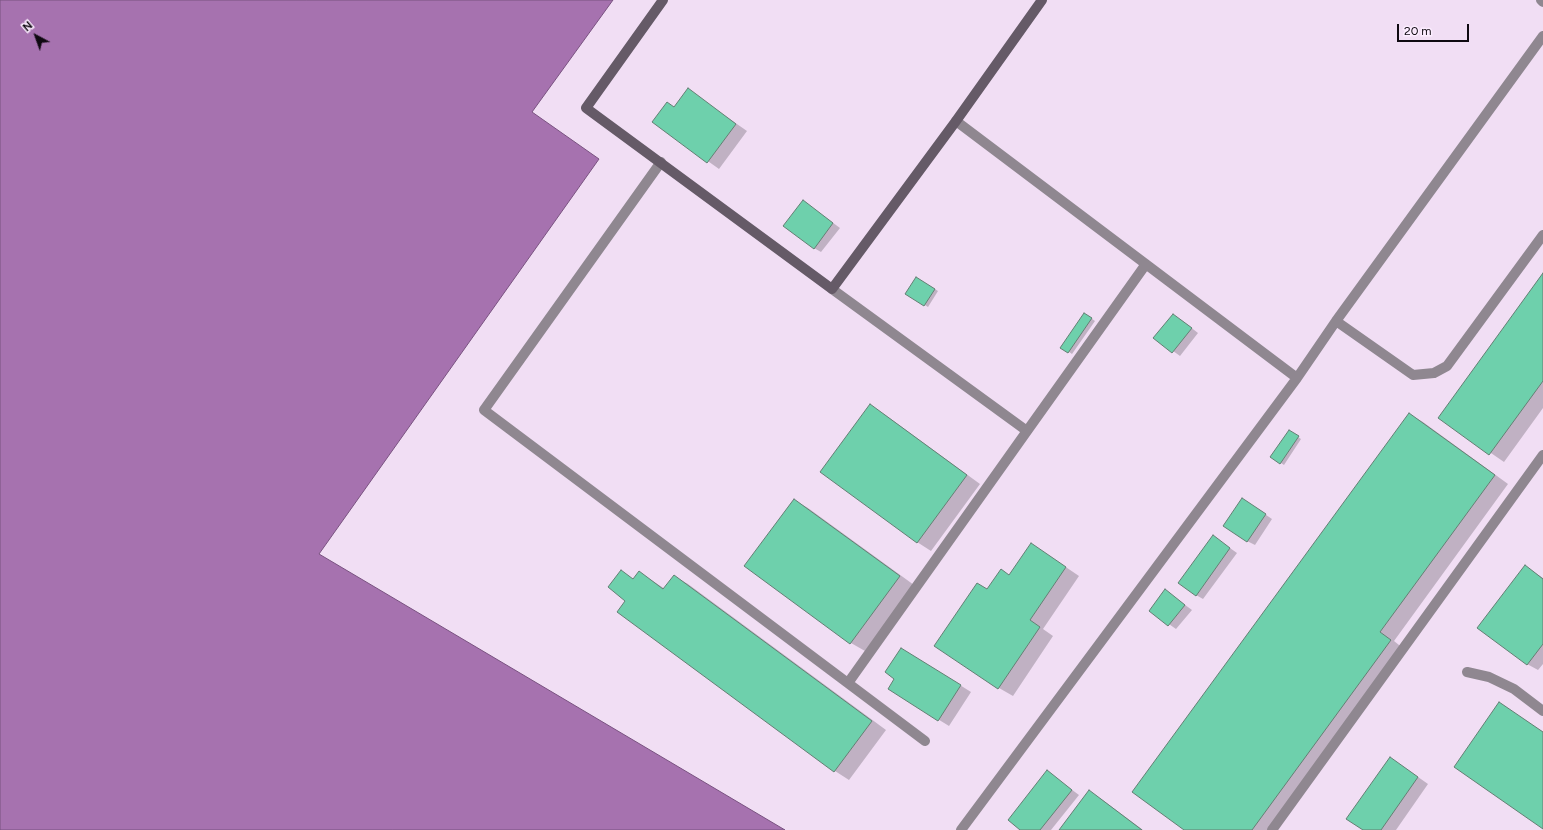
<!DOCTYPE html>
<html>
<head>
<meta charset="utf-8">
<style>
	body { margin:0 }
	#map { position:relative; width:1543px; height:830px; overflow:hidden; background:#f1def4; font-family:Figtree,sans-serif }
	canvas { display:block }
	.north { position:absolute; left:16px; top:16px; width:40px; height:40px; -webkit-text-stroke:3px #fcedff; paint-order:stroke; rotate:319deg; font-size:11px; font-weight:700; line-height:16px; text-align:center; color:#0f0911 }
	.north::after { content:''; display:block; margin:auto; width:14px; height:18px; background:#0f0911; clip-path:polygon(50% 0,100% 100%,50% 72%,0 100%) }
	.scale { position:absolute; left:1397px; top:24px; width:72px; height:18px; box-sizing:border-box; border:2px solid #0f0911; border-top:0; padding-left:5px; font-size:12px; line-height:14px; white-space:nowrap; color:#0f0911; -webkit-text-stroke:3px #fcedff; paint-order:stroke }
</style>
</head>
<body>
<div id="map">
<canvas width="1543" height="830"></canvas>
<div class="north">N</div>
<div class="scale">20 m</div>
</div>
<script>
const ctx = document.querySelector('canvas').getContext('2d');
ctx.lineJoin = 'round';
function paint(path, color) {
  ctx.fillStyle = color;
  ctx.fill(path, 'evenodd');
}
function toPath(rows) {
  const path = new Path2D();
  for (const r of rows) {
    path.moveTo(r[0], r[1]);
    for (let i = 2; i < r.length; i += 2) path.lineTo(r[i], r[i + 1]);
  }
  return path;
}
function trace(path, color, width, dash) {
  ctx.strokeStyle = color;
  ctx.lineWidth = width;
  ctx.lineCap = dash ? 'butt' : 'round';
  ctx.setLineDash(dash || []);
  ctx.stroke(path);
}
const water = toPath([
	[0,0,613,0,532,112,599,159,319,554,785,830,0,830,0,0]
]);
paint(water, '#a672af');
trace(water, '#795280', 1);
paint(toPath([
	[688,90,747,131,719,169,653,122,675,108],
	[810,206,840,228,821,252,814,248],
	[1543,275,1543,408,1504,462,1440,418],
	[917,278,938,291,928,307,906,293],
	[1085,314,1095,321,1072,354,1062,347],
	[1180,319,1198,333,1180,356,1155,338],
	[870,406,884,414,980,484,931,551,917,542],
	[1409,414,1423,422,1508,484,1394,641,1404,649,1272,830,1186,830],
	[1289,431,1301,439,1284,465,1272,457],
	[794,500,808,508,914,585,865,651,851,643,745,566],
	[1250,504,1272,519,1255,545,1247,541],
	[1220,541,1237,553,1203,599,1196,595],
	[1045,553,1079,576,1043,629,1053,636,1013,696,999,688,988,590],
	[1525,566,1543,578,1543,664,1538,670,1527,664],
	[621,572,634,580,639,572,665,589,674,576,688,584,886,730,849,780,835,771,619,612,627,601],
	[1166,591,1192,610,1176,629,1150,611],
	[912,655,971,692,949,726,889,689],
	[1499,703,1543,732,1543,828],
	[1401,765,1428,784,1396,830,1365,830],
	[1048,772,1079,795,1051,830,1022,830],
	[1100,798,1143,830,1061,830]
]), '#0003');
const building = toPath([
	[688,88,736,124,707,163,652,122,667,102,674,107,688,88],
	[803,200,833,223,814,249,783,226,803,200],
	[1543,273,1543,381,1489,455,1438,418,1543,273],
	[916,277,935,289,924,306,905,294,916,277],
	[1084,313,1092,318,1068,353,1060,348,1084,313],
	[1173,314,1192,328,1172,353,1153,338,1173,314],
	[870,404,967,475,917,543,820,472,870,404],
	[1409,413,1495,475,1380,632,1391,640,1252,830,1184,830,1132,792,1409,413],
	[1289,430,1299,436,1280,464,1270,457,1289,430],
	[1242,498,1266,514,1247,542,1223,526,1242,498],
	[794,499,900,576,850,644,744,566,794,499],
	[1213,535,1230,548,1196,596,1178,583,1213,535],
	[1031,543,1066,567,1030,620,1040,627,998,689,934,646,977,583,987,589,1001,569,1009,575,1031,543],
	[1525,565,1543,579,1543,644,1527,665,1477,628,1525,565],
	[621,570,633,579,639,571,663,589,674,575,872,721,834,772,617,612,625,601,608,587,621,570],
	[1165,589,1185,605,1168,626,1149,611,1165,589],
	[901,648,961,685,938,721,888,689,894,679,885,672,901,648],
	[1499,702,1543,732,1543,829,1454,767,1499,702],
	[1390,757,1418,777,1381,830,1363,830,1346,819,1390,757],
	[1047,770,1072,790,1040,830,1020,830,1008,820,1047,770],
	[1089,790,1142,830,1059,830,1089,790]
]);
paint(building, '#6ed0ac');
trace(building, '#637f73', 1);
trace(toPath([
	[1541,0,1543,2],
	[956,121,1297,378],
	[661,162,484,410,925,741],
	[832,289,1027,431,1146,264],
	[1336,321,1413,375,1434,373,1447,366,1543,235],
	[1467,672,1489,677,1514,689,1543,711],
	[848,683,1027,431],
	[961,830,1297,378,1336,321,1543,36],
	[1272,830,1543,455]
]), '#8f8790', 10);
trace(toPath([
	[663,0,586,108,832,289,956,121,1042,0]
]), '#655a67', 10);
</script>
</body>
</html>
